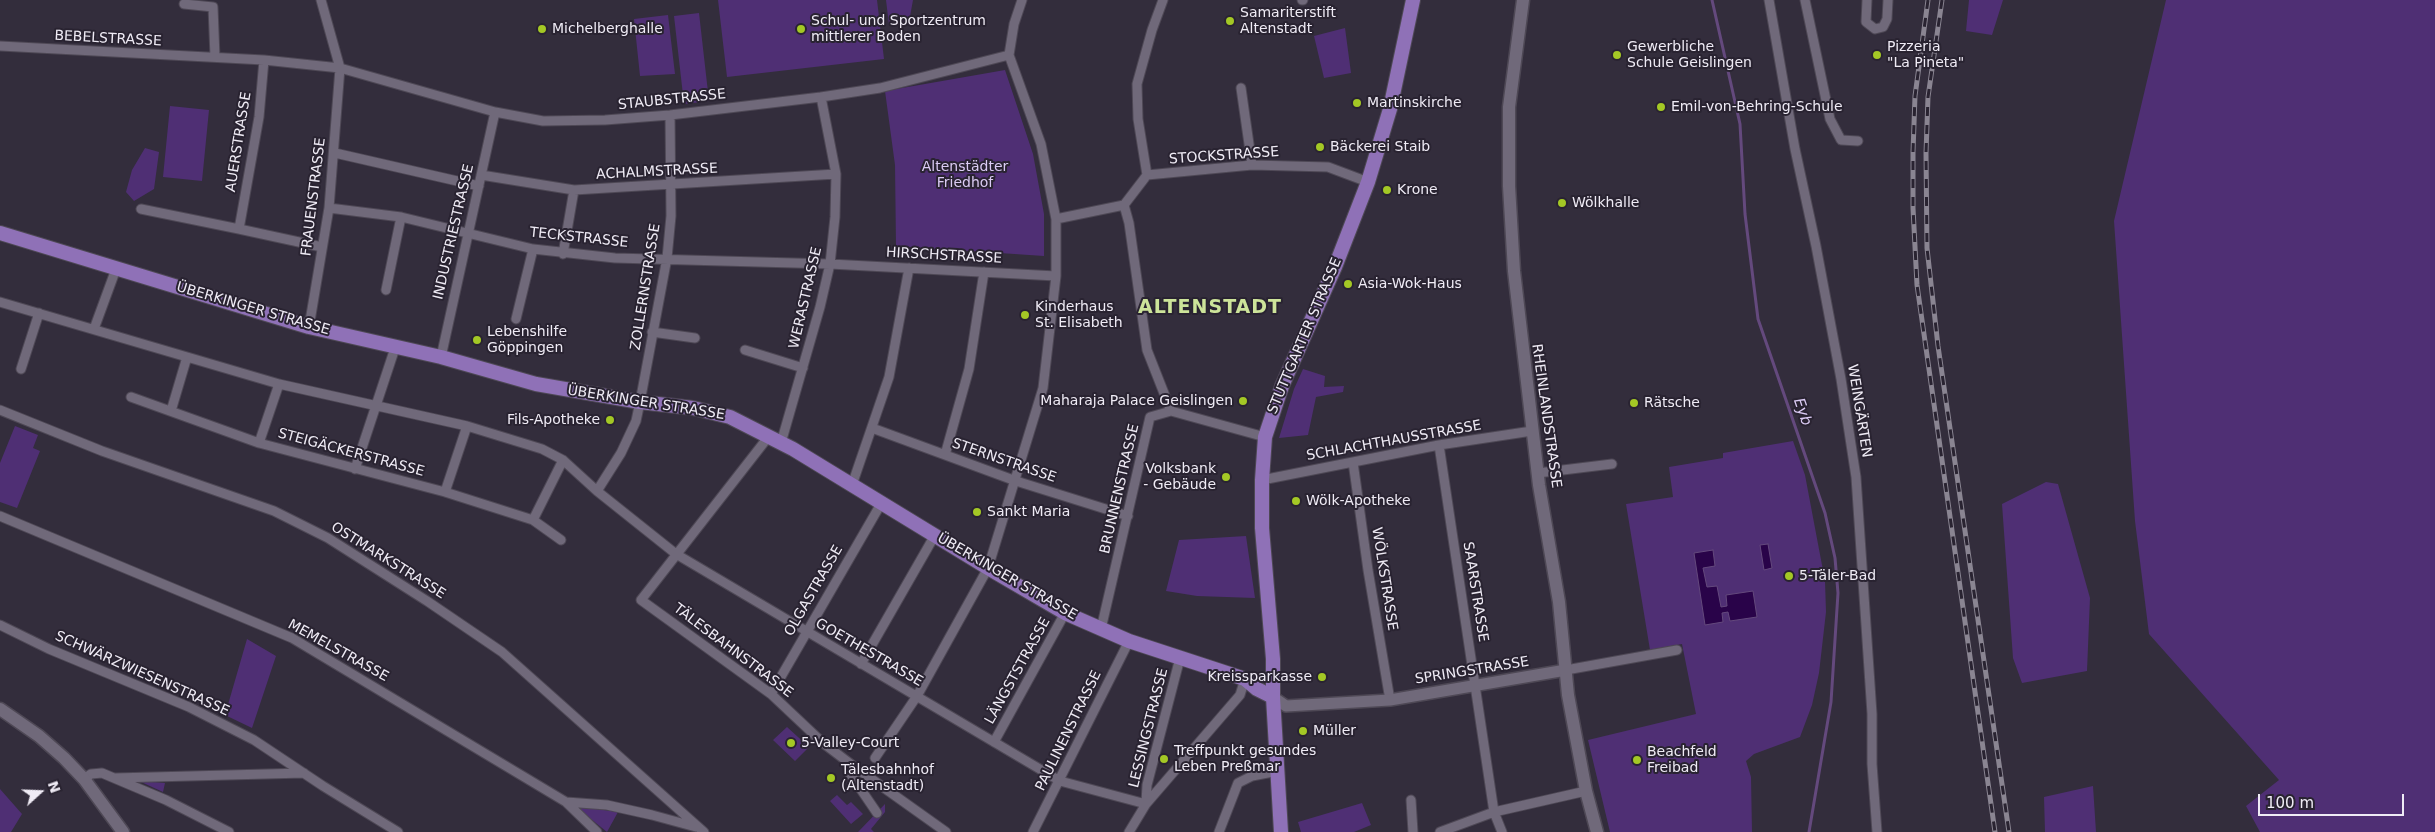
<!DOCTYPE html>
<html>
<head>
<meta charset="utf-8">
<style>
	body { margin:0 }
	#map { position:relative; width:2435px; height:832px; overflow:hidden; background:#332d3c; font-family:"DejaVu Sans",sans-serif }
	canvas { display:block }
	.north { position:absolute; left:15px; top:767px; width:50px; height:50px; -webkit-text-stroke:4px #292331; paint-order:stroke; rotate:70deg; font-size:14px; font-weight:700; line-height:20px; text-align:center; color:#efebf5 }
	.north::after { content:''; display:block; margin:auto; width:18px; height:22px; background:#efebf5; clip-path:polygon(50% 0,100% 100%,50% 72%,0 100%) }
	.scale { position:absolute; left:2258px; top:794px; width:146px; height:22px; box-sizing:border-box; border:2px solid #efebf5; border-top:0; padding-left:6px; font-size:15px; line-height:18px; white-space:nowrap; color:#efebf5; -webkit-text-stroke:4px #292331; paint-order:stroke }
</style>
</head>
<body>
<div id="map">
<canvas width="2435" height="832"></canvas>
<div class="north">N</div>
<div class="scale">100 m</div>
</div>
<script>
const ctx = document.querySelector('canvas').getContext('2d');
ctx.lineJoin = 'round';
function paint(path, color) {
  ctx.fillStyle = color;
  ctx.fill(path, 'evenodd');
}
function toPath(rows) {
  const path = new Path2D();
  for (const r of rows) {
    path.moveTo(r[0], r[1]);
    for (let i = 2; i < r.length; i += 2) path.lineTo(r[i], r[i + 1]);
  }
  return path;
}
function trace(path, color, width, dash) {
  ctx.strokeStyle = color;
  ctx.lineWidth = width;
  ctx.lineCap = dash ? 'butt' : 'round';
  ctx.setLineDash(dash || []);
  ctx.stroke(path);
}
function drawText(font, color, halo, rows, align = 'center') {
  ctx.font = font + ' "DejaVu Sans",sans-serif';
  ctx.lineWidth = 4;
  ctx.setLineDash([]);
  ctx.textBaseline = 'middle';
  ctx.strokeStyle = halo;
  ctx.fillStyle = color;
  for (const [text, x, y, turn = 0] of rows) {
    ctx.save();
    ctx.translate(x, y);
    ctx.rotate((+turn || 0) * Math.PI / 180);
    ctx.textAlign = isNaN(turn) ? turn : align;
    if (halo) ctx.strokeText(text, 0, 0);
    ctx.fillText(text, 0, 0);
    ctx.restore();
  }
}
paint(toPath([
	[718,0,877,0,884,59,727,77],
	[886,0,913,0,909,22,889,25],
	[1969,0,2003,0,1992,35,1966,31],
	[2166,0,2435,0,2435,832,2260,832,2246,806,2279,780,2149,634,2135,521,2114,221],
	[699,13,709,101,684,104,674,16],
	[668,15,675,74,640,76,634,19],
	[1345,28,1351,73,1324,78,1314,36],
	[1005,70,1033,154,1044,214,1044,256,896,246,895,165,885,91],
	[170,106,209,110,202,181,163,177],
	[145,148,159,152,154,189,134,201,126,192,132,170],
	[1303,369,1325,376,1324,387,1344,386,1343,392,1316,397,1308,435,1279,438,1294,389],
	[15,426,38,435,33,448,40,451,17,508,0,502,0,463],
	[1793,441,1805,475,1825,581,1826,612,1819,673,1812,705,1800,737,1754,754,1746,761,1751,777,1752,832,1610,832,1588,740,1696,714,1682,644,1650,650,1626,504,1673,497,1669,467,1723,458,1723,453],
	[2046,482,2058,484,2090,598,2087,671,2022,683,2013,658,2002,504],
	[1246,536,1255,598,1197,596,1166,591,1179,540],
	[247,639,276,656,252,728,225,715],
	[787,727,809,747,795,761,773,740],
	[139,781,165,783,163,792],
	[2093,786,2096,832,2045,832,2044,797],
	[0,789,22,814,11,832,0,832],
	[837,795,847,805,851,802,863,814,851,824,830,801],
	[1362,803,1371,825,1354,832,1301,832,1298,822],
	[885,804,885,812,871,829,874,832,858,832],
	[575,806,618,812,607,832]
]), '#4f2f74');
const water = toPath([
	[1768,544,1772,568,1764,570,1760,545,1768,544],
	[1713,550,1715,566,1703,568,1707,587,1717,586,1721,607,1727,606,1726,595,1753,591,1757,617,1730,621,1728,612,1722,613,1723,622,1705,625,1694,553,1713,550]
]);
paint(water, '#290349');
trace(water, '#64497d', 1);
trace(toPath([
	[1712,0,1740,124,1745,214,1758,319,1825,513,1835,558,1838,593,1831,702,1809,832]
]), '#64497d', 3);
const minor = toPath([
	[1302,0,1303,0],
	[1769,0,1795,149,1816,246,1841,379,1856,477,1872,714,1872,764,1877,832],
	[1805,0,1830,119,1841,140,1858,141],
	[1867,0,1866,22,1875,29,1883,27,1887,19,1888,0],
	[184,4,213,7,215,57],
	[0,46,264,60,340,68,495,112,543,121,605,120,670,115,821,97,880,88,1009,55],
	[264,60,259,117,239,229,322,247],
	[1241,88,1252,165],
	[335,153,479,186],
	[481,175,574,190,836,174],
	[1147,175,1138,119,1137,84,1152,30,1163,0],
	[1124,205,1147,175,1252,165,1328,167,1368,182],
	[329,208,401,217,533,249,615,258,830,264,1056,276],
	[141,209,239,229],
	[1056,219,1124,205,1129,223,1147,350,1171,411,1150,417,1101,629],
	[563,254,574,190],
	[386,290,401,217],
	[0,302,279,384,467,426,542,449,563,460,597,491,676,554,1060,781,1146,804],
	[516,319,533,249],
	[309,327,329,208,340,68,321,0],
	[94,329,116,269],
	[652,332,695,338],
	[745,350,803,368],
	[441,357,495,112],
	[21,369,39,313],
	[131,397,259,443,445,492,533,520,561,540],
	[0,410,102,451,274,511,328,538,427,601,502,652,704,832],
	[171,411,187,357],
	[1171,411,1265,437],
	[872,428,1016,481,1128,516],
	[769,436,641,600,771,694,823,743,852,765,946,832],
	[259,443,279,384],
	[781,443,820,307,830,264,835,217,836,174,821,97],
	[1439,445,1494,812,1502,832],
	[945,455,969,369,984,272],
	[1353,462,1368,570,1390,700],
	[355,469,395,348],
	[1538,473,1612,464],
	[1262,480,1439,445,1532,431],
	[852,485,889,377,909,268],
	[597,491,621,453,636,421,640,402,667,258,671,216,670,115],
	[445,492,467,426],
	[0,516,292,638,566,802,597,832],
	[533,520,563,460],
	[0,625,49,649,189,707,254,740,323,786,398,832],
	[861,664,935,535],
	[1566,670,1677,650],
	[771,694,882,502],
	[994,742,1065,613],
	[875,758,917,696,988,568,1043,388,1056,276,1056,219,1041,144,1009,55,1014,24,1022,0],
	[852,765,849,772,877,813],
	[115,778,304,773],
	[84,779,91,774,102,773,166,800,229,832],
	[1411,800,1413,832],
	[566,802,607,805,652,815,696,827],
	[1146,803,1147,785,1180,658],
	[1033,832,1129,641],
	[1129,832,1146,804,1240,695,1245,679],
	[1219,832,1238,783,1252,776,1278,771],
	[1440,832,1494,812,1586,791]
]);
const tertiary = toPath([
	[1273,697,1286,706,1390,700,1566,670]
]);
const secondary = toPath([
	[1523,0,1509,107,1509,186,1514,271,1539,485,1559,602,1568,695,1586,791,1597,832],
	[0,709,39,736,64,758,84,779,123,832]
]);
const primary = toPath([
	[0,233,309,327,441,357,536,384,640,402,693,408,730,417,793,449,988,568,1065,613,1129,641,1245,679,1257,689,1273,697],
	[1281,832,1273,697,1273,659,1262,528,1262,480,1265,437,1282,386,1335,267,1368,182,1390,109,1413,0]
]);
trace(minor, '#4e4855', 11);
trace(tertiary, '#4e4855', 14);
trace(secondary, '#4e4855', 15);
trace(primary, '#4e4855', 16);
trace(minor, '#70697a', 9);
trace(tertiary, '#70697a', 11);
trace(secondary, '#70697a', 12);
trace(primary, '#8f71b7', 14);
const rail = toPath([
	[1928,0,1915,96,1913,152,1913,208,1917,285,1995,832],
	[1942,0,1928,97,1926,153,1927,248,1938,346,2009,832]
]);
trace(rail, '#8a8592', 5);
trace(rail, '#292331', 3, [9]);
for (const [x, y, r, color] of [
	[1230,21,5,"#a4c825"],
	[542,29,5,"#a4c825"],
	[801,29,5,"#a4c825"],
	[1617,55,5,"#a4c825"],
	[1877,55,5,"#a4c825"],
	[1357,103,5,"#a4c825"],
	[1661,107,5,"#a4c825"],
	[1320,147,5,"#a4c825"],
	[1387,190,5,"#a4c825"],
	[1562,203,5,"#a4c825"],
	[1348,284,5,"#a4c825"],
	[1025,315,5,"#a4c825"],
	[477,340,5,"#a4c825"],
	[1243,401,5,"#a4c825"],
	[1634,403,5,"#a4c825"],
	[610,420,5,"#a4c825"],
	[1226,477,5,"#a4c825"],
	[1296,501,5,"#a4c825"],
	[977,512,5,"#a4c825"],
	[1789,576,5,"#a4c825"],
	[1322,677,5,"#a4c825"],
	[1303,731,5,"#a4c825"],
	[791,743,5,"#a4c825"],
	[1164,759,5,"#a4c825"],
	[1637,760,5,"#a4c825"],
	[831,778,5,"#a4c825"]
]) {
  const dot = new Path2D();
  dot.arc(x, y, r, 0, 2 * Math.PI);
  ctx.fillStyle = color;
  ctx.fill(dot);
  trace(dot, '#292331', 2);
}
drawText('14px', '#efebf5', '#292331', [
	["Samariterstift",1240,13],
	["Altenstadt",1240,29],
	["Schul- und Sportzentrum",811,21],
	["mittlerer Boden",811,37],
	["Michelberghalle",552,29],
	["Gewerbliche",1627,47],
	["Schule Geislingen",1627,63],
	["Pizzeria",1887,47],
	["\"La Pineta\"",1887,63],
	["Martinskirche",1367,103],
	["Emil-von-Behring-Schule",1671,107],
	["Bäckerei Staib",1330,147],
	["Krone",1397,190],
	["Wölkhalle",1572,203],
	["Asia-Wok-Haus",1358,284],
	["Kinderhaus",1035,307],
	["St. Elisabeth",1035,323],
	["Lebenshilfe",487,332],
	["Göppingen",487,348],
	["Maharaja Palace Geislingen",1233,401,"right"],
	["Rätsche",1644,403],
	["Fils-Apotheke",600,420,"right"],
	["Volksbank",1216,469,"right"],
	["- Gebäude",1216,485,"right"],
	["Wölk-Apotheke",1306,501],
	["Sankt Maria",987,512],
	["5-Täler-Bad",1799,576],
	["Kreissparkasse",1312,677,"right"],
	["Müller",1313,731],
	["5-Valley-Court",801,743],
	["Treffpunkt gesundes",1174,751],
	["Leben Preßmar",1174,767],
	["Beachfeld",1647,752],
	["Freibad",1647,768],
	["Tälesbahnhof",841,770],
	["(Altenstadt)",841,786]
], 'left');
drawText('14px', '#efebf5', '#292331', [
	["BEBELSTRASSE",108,39,3],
	["STAUBSTRASSE",672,100,-6],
	["AUERSTRASSE",239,142,-81],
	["STOCKSTRASSE",1224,156,-4],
	["ACHALMSTRASSE",657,172,-3],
	["FRAUENSTRASSE",314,197,-83],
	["INDUSTRIESTRASSE",454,232,-77],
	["TECKSTRASSE",579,238,6],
	["HIRSCHSTRASSE",944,256,3],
	["ZOLLERNSTRASSE",646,287,-81],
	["WERASTRASSE",806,298,-77],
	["ÜBERKINGER STRASSE",253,309,16],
	["STUTTGARTER STRASSE",1305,336,-67],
	["ÜBERKINGER STRASSE",646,403,9],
	["WEINGÄRTEN",1859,411,81],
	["RHEINLANDSTRASSE",1546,416,82],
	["SCHLACHTHAUSSTRASSE",1394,441,-10],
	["STEIGÄCKERSTRASSE",351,453,15],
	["STERNSTRASSE",1004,461,19],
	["BRUNNENSTRASSE",1120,489,-77],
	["OSTMARKSTRASSE",388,561,32],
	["ÜBERKINGER STRASSE",1007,577,30],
	["WÖLKSTRASSE",1384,579,81],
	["OLGASTRASSE",814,591,-60],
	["SAARSTRASSE",1475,592,81],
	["MEMELSTRASSE",338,651,29],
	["TÄLESBAHNSTRASSE",733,651,37],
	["GOETHESTRASSE",869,653,30],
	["LÄNGSTSTRASSE",1018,671,-61],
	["SPRINGSTRASSE",1472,671,-9],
	["SCHWÄRZWIESENSTRASSE",142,674,24],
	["LESSINGSTRASSE",1149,728,-76],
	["PAULINENSTRASSE",1069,731,-64]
]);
drawText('14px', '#dbcbf4', '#292331', [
	["Altenstädter",965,167],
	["Friedhof",965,183]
]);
drawText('italic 15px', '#dbcbf4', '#292331', [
	["Eyb",1802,412,71]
]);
ctx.letterSpacing = '1px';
drawText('bold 19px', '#cde49a', '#292331', [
	["ALTENSTADT",1210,308]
]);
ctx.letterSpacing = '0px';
</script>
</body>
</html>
